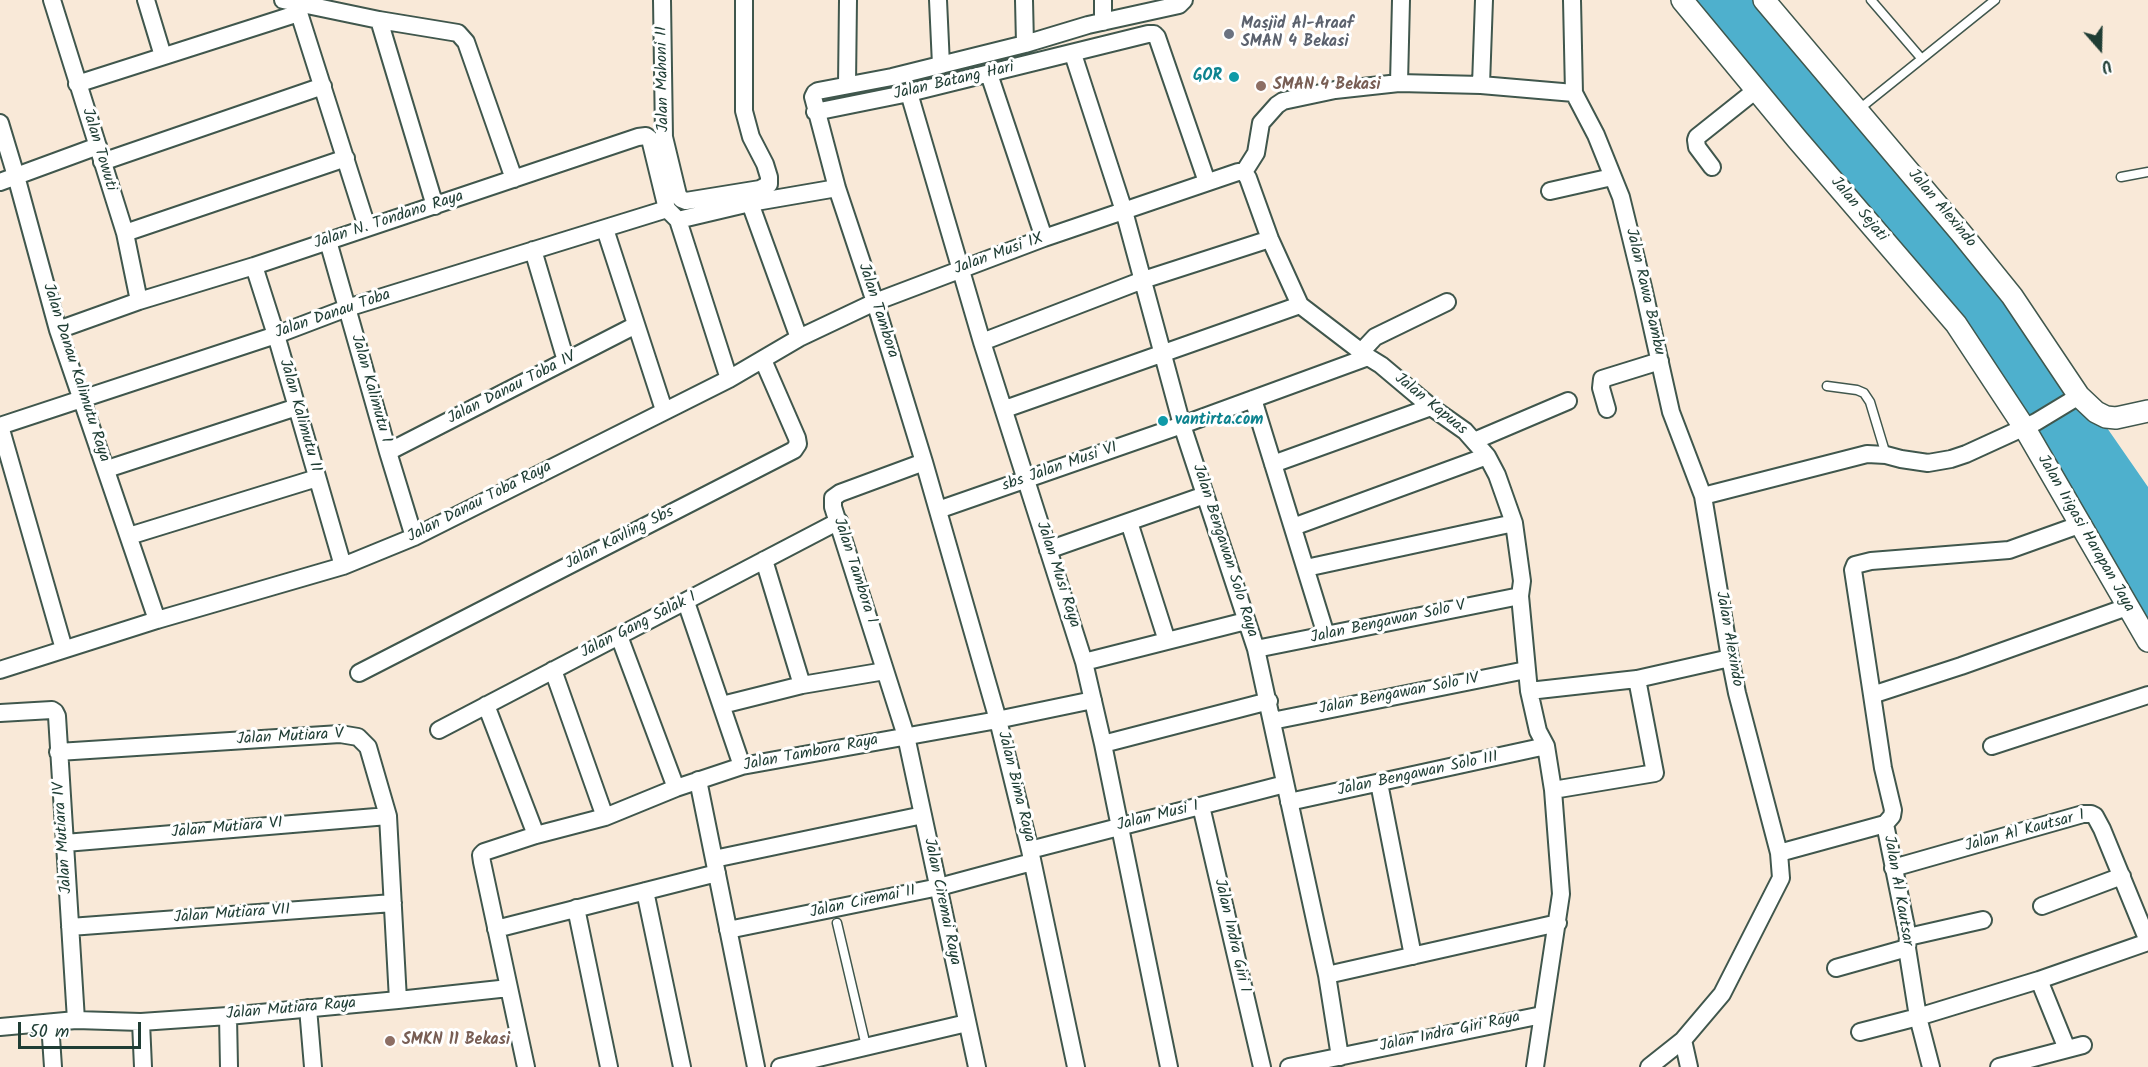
<!DOCTYPE html>
<html>
<head>
<meta charset="utf-8">
<style>
	body { margin:0 }
	#map { position:relative; width:2148px; height:1067px; overflow:hidden; background:#f9e9d8; font-family:Kalam,sans-serif }
	canvas { display:block }
	.north { position:absolute; left:2070px; top:18px; width:60px; height:60px; -webkit-text-stroke:4px #fff; paint-order:stroke; rotate:160deg; font-size:16px; font-weight:700; line-height:24px; text-align:center; color:#1f3d34 }
	.north::after { content:''; display:block; margin:auto; width:21px; height:27px; background:#1f3d34; clip-path:polygon(50% 0,100% 100%,50% 72%,0 100%) }
	.scale { position:absolute; left:18px; top:1022px; width:123px; height:27px; box-sizing:border-box; border:3px solid #1f3d34; border-top:0; padding-left:8px; font-size:18px; line-height:21px; white-space:nowrap; color:#1f3d34; -webkit-text-stroke:4px #fff; paint-order:stroke }
</style>
</head>
<body>
<div id="map">
<canvas width="2148" height="1067"></canvas>
<div class="north">U</div>
<div class="scale">50 m</div>
</div>
<script>
const ctx = document.querySelector('canvas').getContext('2d');
ctx.lineJoin = 'round';
function paint(path, color) {
  ctx.fillStyle = color;
  ctx.fill(path, 'evenodd');
}
function toPath(rows) {
  const path = new Path2D();
  for (const r of rows) {
    path.moveTo(r[0], r[1]);
    for (let i = 2; i < r.length; i += 2) path.lineTo(r[i], r[i + 1]);
  }
  return path;
}
function trace(path, color, width, dash) {
  ctx.strokeStyle = color;
  ctx.lineWidth = width;
  ctx.lineCap = dash ? 'butt' : 'round';
  ctx.setLineDash(dash || []);
  ctx.stroke(path);
}
function drawText(font, color, halo, rows, align = 'center') {
  ctx.font = font + ' Kalam,sans-serif';
  ctx.lineWidth = 6;
  ctx.setLineDash([]);
  ctx.textBaseline = 'middle';
  ctx.strokeStyle = halo;
  ctx.fillStyle = color;
  for (const [text, x, y, turn = 0] of rows) {
    ctx.save();
    ctx.translate(x, y);
    ctx.rotate((+turn || 0) * Math.PI / 180);
    ctx.textAlign = isNaN(turn) ? turn : align;
    if (halo) ctx.strokeText(text, 0, 0);
    ctx.fillText(text, 0, 0);
    ctx.restore();
  }
}
paint(toPath([
	[1681,0,1764,0,2096,412,2148,487,2148,641,1959,329]
]), '#4eb0cd');
const service = toPath([
	[1871,0,1921,58],
	[1858,110,1995,0],
	[2121,177,2148,172],
	[1827,386,1857,390,1864,393,1870,402,1886,455],
	[837,923,866,1046]
]);
const minor = toPath([
	[52,0,125,233,139,301],
	[146,0,163,56],
	[283,0,379,20,458,33,466,42,514,179],
	[662,0,664,137,678,195,681,199,686,201,760,189,769,184,769,177,765,164,751,137,744,111,744,0],
	[938,0,941,65],
	[1024,0,1025,44],
	[1572,0,1574,93,1596,135,1621,197,1643,287,1671,412,1703,496],
	[300,3,299,13,367,227],
	[379,20,435,206],
	[1103,22,1103,0],
	[1073,54,1124,211,1182,425,1256,649,1327,975,1340,1057],
	[989,74,1044,238],
	[1399,83,1401,0],
	[77,84,299,13],
	[847,85,848,0],
	[1481,85,1484,0],
	[909,93,982,342,1084,662,1103,744,1169,1067],
	[815,112,909,93,1148,34,1154,34,1157,37,1207,182],
	[0,123,16,176,58,330,157,620],
	[102,162,323,86],
	[1712,167,1697,147,1696,140,1697,137,1756,90],
	[1244,172,1248,178,1270,239,1300,305,1368,357,1381,365,1431,407,1465,431,1487,456,1497,475,1514,523,1522,581,1520,596,1529,691,1538,731,1546,746,1553,790,1561,894,1535,1067],
	[1244,172,1256,153,1261,123,1277,105,1283,101,1335,90,1399,83,1481,85,1574,93],
	[0,182,98,146],
	[1550,191,1612,177],
	[750,203,799,338],
	[667,209,678,220,729,379],
	[678,220,750,203,837,188],
	[605,229,664,410],
	[125,233,346,158],
	[328,241,388,452,414,537],
	[533,250,566,361],
	[254,266,276,335,343,566],
	[58,330,139,301,254,266,638,137,646,136,650,139,667,209],
	[982,342,1143,280,1270,239],
	[1361,352,1375,337,1447,302],
	[1253,399,1326,635],
	[1005,409,1300,305],
	[1607,409,1601,388,1602,379,1660,361],
	[1474,441,1568,401],
	[388,452,636,325],
	[924,462,840,493,833,498,833,507,906,736,977,1067],
	[1273,464,1431,407],
	[107,469,297,407],
	[938,510,1182,425,1368,357],
	[1129,522,1167,641],
	[1293,527,1487,456],
	[129,536,317,478],
	[1048,550,1205,495],
	[764,560,802,685],
	[1306,568,1514,523],
	[686,602,742,766],
	[619,636,676,788],
	[64,649,0,426,276,335,347,308,667,209],
	[1256,649,1520,596],
	[1084,662,1246,621],
	[0,670,157,620,343,566,414,537,729,379,799,338,875,302,1044,238,1238,172,1244,172],
	[553,670,605,817],
	[359,673,794,450,798,444,797,438,763,360],
	[1529,691,1637,679,1730,658],
	[1872,695,1853,570,1855,565,1871,561,2009,550,2079,525],
	[486,705,536,835],
	[722,705,802,685,885,671],
	[0,713,52,710,55,712,57,716,76,1020],
	[1272,721,1526,670],
	[439,730,839,521],
	[1103,744,1269,701],
	[1992,746,2148,695],
	[58,752,340,734,358,737,368,747,388,816,398,1000],
	[698,780,756,1067],
	[1379,783,1413,956],
	[1553,790,1655,773,1637,679],
	[1289,802,1546,746],
	[1201,806,1262,1067],
	[1885,824,1892,816,1893,810,1883,768,1872,695,1961,666,2127,607],
	[65,843,388,816],
	[1030,850,1285,784],
	[1779,853,1885,824,1908,937,1907,948,1918,1017,1931,1067],
	[714,859,923,815],
	[1893,868,2083,814,2091,814,2095,816,2102,829,2148,941],
	[645,891,682,1067],
	[2042,906,2122,876],
	[576,908,609,1067],
	[70,927,393,903],
	[496,929,717,873],
	[728,930,939,887,1032,862],
	[1908,937,1983,920],
	[1836,968,1907,948],
	[1327,975,1558,923],
	[2039,980,2067,1049],
	[308,1008,313,1067],
	[228,1016,229,1067],
	[141,1022,143,1067],
	[50,1023,53,1067],
	[0,1027,76,1020,141,1022,228,1016,398,1000,509,988],
	[1860,1032,1918,1017,2039,980,2148,942],
	[1683,1040,1689,1067],
	[526,1067,482,862,481,855,484,852,536,835,605,817,676,788,742,766,992,721,1093,700],
	[780,1067,967,1023],
	[1076,1067,1030,850,998,720,924,462,875,302,837,188,813,97,815,93,818,91,892,77,1025,44,1088,25,1179,5,1184,0],
	[1289,1067,1542,1015],
	[1649,1067,1683,1040,1722,994,1781,878,1779,853,1737,693,1730,658,1703,496,1867,454,1886,455,1901,459,1928,463,1951,459,1966,454,2036,422,2079,396],
	[1999,1067,2083,1045]
]);
const tertiary = toPath([
	[1682,0,1797,139,1956,324,2024,427,2148,641],
	[1764,0,1961,233,2012,296,2079,396,2096,412,2106,417,2116,418,2148,411]
]);
trace(service, '#40574d', 11);
trace(minor, '#40574d', 20);
trace(tertiary, '#40574d', 24);
trace(service, '#fff', 8);
trace(minor, '#fff', 16);
trace(tertiary, '#fff', 21);
for (const [x, y, r, color] of [
	[1229,34,6,"#6b7280"],
	[1234,77,6,"#0f9aa8"],
	[1261,86,6,"#8d6e63"],
	[1163,421,6,"#0f9aa8"],
	[390,1041,6,"#8d6e63"]
]) {
  const dot = new Path2D();
  dot.arc(x, y, r, 0, 2 * Math.PI);
  ctx.fillStyle = color;
  ctx.fill(dot);
  trace(dot, '#fff', 2);
}
drawText('bold 16px', '#5b616d', '#fff', [
	["Masjid Al-Araaf",1241,25],
	["SMAN 4 Bekasi",1241,43]
], 'left');
drawText('bold 16px', '#0d838f', '#fff', [
	["GOR",1222,77],
	["vantirta.com",1175,421,"left"]
], 'right');
drawText('16px', '#1f3d34', '#fff', [
	["Jalan Mahoni II",664,79,-91],
	["Jalan Batang Hari",954,82,-13],
	["Jalan Towuti",98,150,73],
	["Jalan Alexindo",1941,209,50],
	["Jalan Sejati",1858,210,50],
	["Jalan N. Tondano Raya",389,221,-18],
	["Jalan Musi IX",999,255,-20],
	["Jalan Rawa Bambu",1644,292,77],
	["Jalan Tambora",877,311,72],
	["Jalan Danau Toba",333,315,-19],
	["Jalan Danau Kalimutu Raya",75,373,72],
	["Jalan Kalimutu I",370,389,74],
	["Jalan Danau Toba IV",512,389,-27],
	["Jalan Kapuas",1430,405,39],
	["Jalan Kalimutu II",299,416,74],
	["sbs Jalan Musi VI",1060,468,-19],
	["Jalan Danau Toba Raya",480,503,-27],
	["Jalan Irigasi Harapan Jaya",2085,534,60],
	["Jalan Kavling Sbs",620,539,-27],
	["Jalan Bengawan Solo Raya",1224,551,72],
	["Jalan Tambora I",854,571,72],
	["Jalan Musi Raya",1057,575,72],
	["Jalan Bengawan Solo V",1388,623,-12],
	["Jalan Gang Salak I",639,626,-27],
	["Jalan Alexindo",1728,639,80],
	["Jalan Bengawan Solo IV",1399,695,-11],
	["Jalan Mutiara V",290,738,-3],
	["Jalan Tambora Raya",811,754,-11],
	["Jalan Bengawan Solo III",1418,775,-12],
	["Jalan Bima Raya",1015,787,76],
	["Jalan Musi I",1158,817,-14],
	["Jalan Mutiara VI",227,829,-5],
	["Jalan Al Kautsar I",2025,832,-15],
	["Jalan Mutiara IV",64,838,-94],
	["Jalan Al Kautsar",1897,891,80],
	["Jalan Ciremai Raya",941,902,78],
	["Jalan Ciremai II",863,903,-12],
	["Jalan Mutiara VII",232,915,-4],
	["Jalan Indra Giri I",1231,936,77],
	["Jalan Mutiara Raya",291,1010,-5],
	["Jalan Indra Giri Raya",1450,1033,-12]
]);
drawText('bold 16px', '#785e54', '#fff', [
	["SMAN 4 Bekasi",1273,86],
	["SMKN 11 Bekasi",402,1041]
], 'left');
</script>
</body>
</html>
